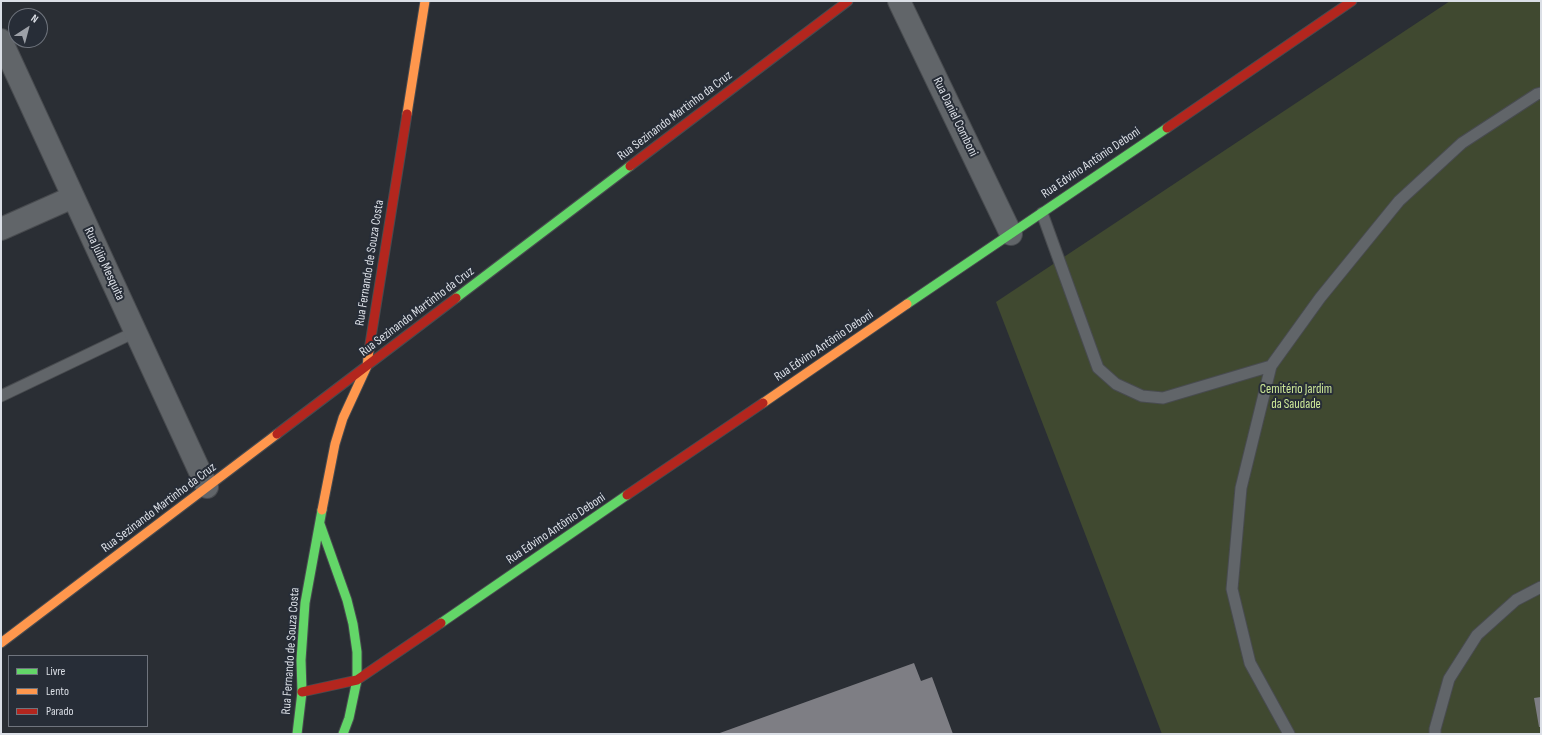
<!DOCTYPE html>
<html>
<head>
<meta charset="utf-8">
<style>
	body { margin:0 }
	#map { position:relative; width:1542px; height:735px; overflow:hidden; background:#2a2e34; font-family:"Sofia Sans Condensed",sans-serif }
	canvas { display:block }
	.frame { position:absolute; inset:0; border:2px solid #dbdfe6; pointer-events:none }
	.legend { position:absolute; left:8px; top:655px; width:140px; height:72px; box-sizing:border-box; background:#272d37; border:1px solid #6f747d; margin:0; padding:5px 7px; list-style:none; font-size:12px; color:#dbdfe6 }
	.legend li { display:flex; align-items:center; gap:8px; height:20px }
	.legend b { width:20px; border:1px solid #6f747d }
	.north { position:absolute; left:8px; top:8px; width:40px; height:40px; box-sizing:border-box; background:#272d37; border:1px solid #6f747d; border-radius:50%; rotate:36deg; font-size:11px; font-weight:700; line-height:16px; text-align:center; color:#dbdfe6 }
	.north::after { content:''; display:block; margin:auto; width:14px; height:18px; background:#9da1a8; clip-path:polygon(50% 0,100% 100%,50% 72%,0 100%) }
</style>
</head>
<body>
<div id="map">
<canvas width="1542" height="735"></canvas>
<div class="frame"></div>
<ul class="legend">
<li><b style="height:5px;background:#63d668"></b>Livre</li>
<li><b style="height:5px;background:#ff974d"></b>Lento</li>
<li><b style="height:5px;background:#b3261e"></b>Parado</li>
</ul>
<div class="north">N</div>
</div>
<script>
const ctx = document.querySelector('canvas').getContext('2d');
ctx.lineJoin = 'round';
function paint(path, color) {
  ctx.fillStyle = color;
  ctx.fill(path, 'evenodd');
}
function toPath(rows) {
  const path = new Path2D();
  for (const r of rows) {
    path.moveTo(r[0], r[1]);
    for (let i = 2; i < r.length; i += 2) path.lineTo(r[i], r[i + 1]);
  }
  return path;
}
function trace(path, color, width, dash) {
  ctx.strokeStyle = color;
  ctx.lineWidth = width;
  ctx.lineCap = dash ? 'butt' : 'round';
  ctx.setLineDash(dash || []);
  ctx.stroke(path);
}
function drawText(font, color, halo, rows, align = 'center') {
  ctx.font = font + ' "Sofia Sans Condensed",sans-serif';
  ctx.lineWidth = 4;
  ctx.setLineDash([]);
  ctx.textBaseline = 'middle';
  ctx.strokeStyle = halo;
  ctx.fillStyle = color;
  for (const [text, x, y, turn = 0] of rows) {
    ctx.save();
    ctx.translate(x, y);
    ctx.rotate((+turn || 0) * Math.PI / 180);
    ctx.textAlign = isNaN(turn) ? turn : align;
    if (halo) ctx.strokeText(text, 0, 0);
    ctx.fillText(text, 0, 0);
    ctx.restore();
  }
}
paint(toPath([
	[1450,1,1541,1,1541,734,1162,734,996,302]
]), '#404930');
paint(toPath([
	[914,663,921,681,932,677,953,734,717,734],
	[1541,697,1541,727,1539,727,1534,698]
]), '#7e7e84');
const lane = toPath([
	[1042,213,1098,368,1116,384,1142,396,1163,398,1271,366],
	[1,396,135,332],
	[1289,734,1250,663,1232,589,1241,488,1271,366,1320,298,1399,201,1462,143,1537,94,1541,93],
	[1435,734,1435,729,1449,679,1477,635,1516,600,1541,587]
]);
const street = toPath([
	[899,1,1011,234],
	[1,40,207,487],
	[1,229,73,197]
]);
const fast = toPath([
	[456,298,630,166],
	[907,304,1167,128],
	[320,524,347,600,353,624,357,652,357,680,349,718,343,734],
	[441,623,627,495],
	[297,734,302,692,301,660,305,603,322,510]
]);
const slow = toPath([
	[407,114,425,1],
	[763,403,907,304],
	[322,510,335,444,343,418,367,366,369,350],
	[1,643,277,434]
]);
const jam = toPath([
	[1167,128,1352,1],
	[630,166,848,1],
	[369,350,407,114],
	[277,434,456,298],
	[627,495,763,403],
	[302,692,357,680,441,623]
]);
trace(lane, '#484b4f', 13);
trace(street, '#484b4f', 24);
trace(fast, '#484b4f', 11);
trace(slow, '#484b4f', 11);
trace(jam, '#484b4f', 11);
trace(lane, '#616569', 11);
trace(street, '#616569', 22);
trace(fast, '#63d668', 9);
trace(slow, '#ff974d', 9);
trace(jam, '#b3261e', 9);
drawText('13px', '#dbdfe6', '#272d37', [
	["Rua Sezinando Martinho da Cruz",675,116,-37],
	["Rua Daniel Comboni",955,117,64],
	["Rua Edvino Antônio Deboni",1091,163,-34],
	["Rua Fernando de Souza Costa",370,263,-81],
	["Rua Júlio Mesquita",104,264,65],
	["Rua Sezinando Martinho da Cruz",417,312,-37],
	["Rua Edvino Antônio Deboni",824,346,-34],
	["Rua Sezinando Martinho da Cruz",159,508,-37],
	["Rua Edvino Antônio Deboni",556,529,-34],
	["Rua Fernando de Souza Costa",291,651,-86]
]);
drawText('13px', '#cde898', '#272d37', [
	["Cemitério Jardim",1296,390],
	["da Saudade",1296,405]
]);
</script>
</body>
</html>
